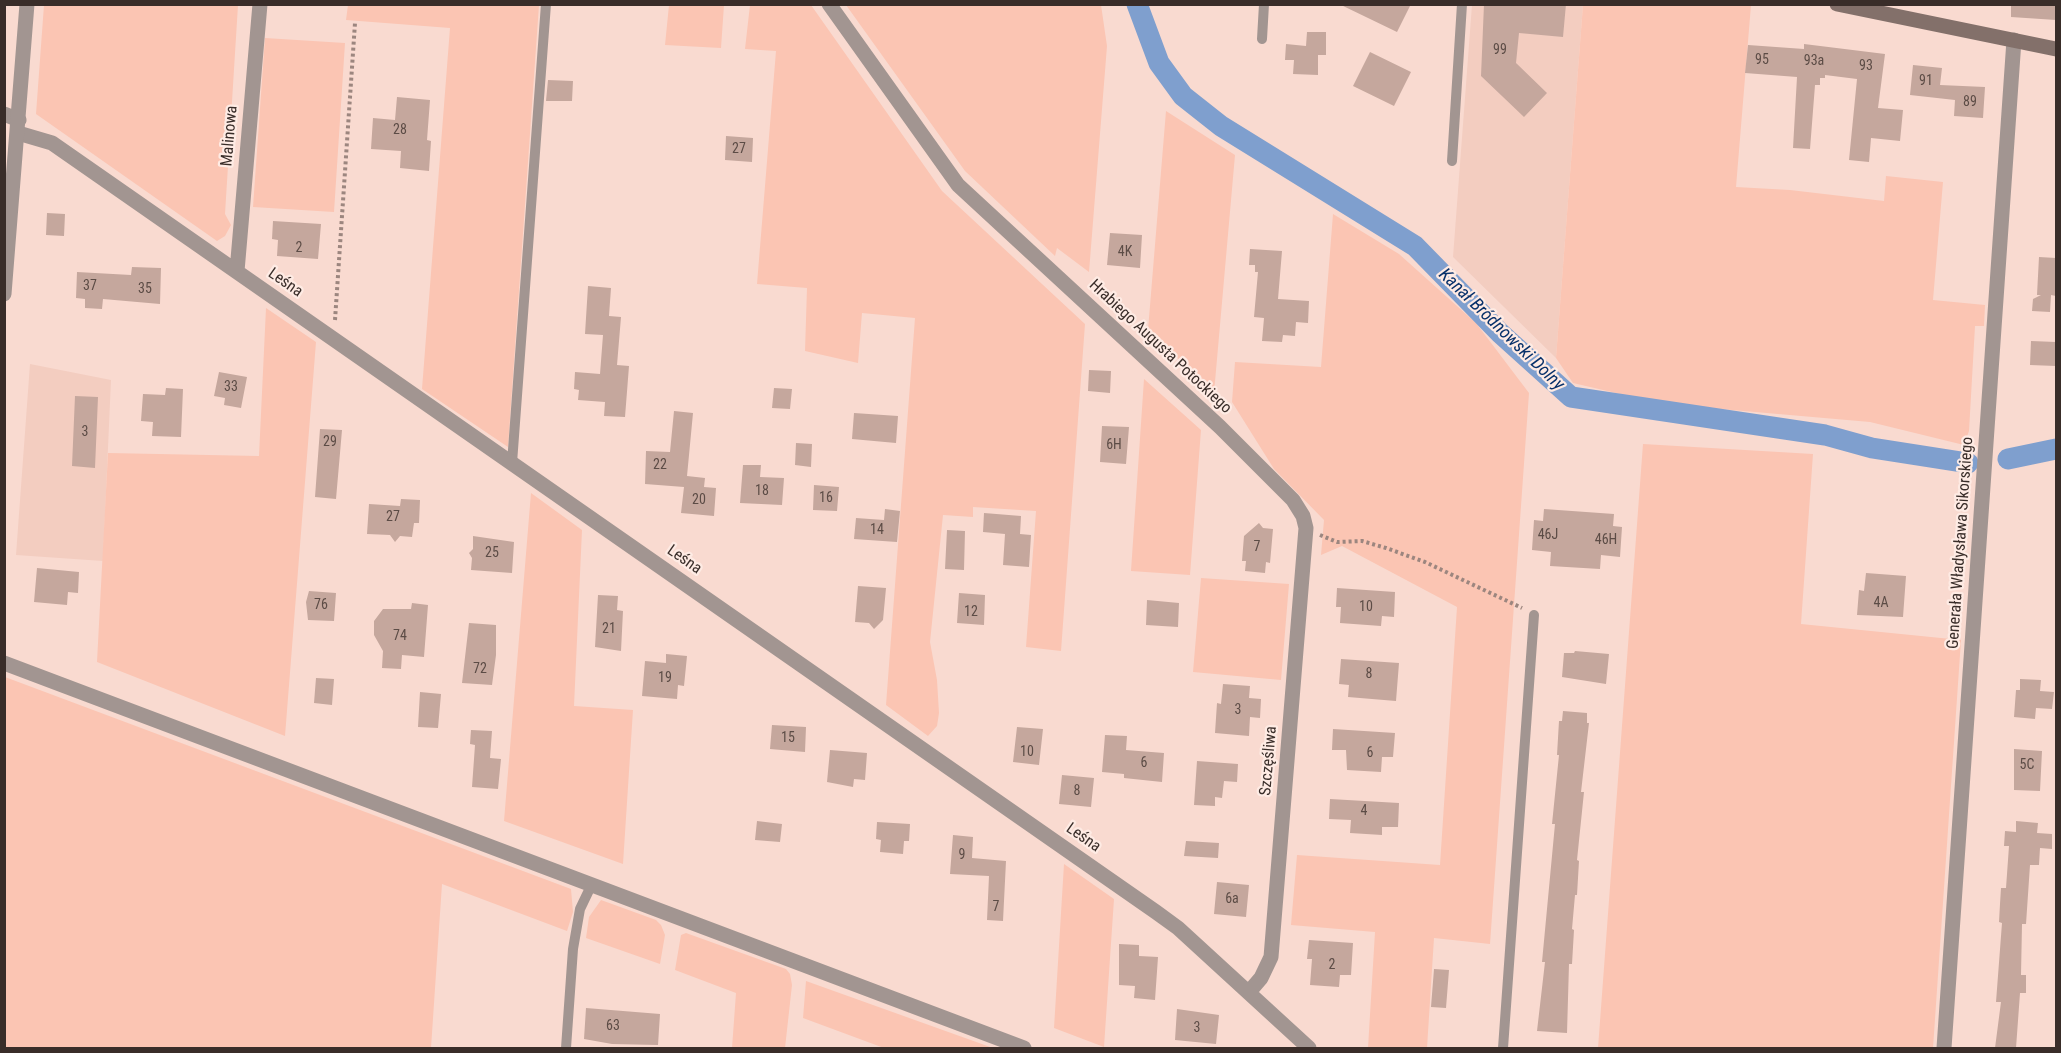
<!DOCTYPE html>
<html>
<head>
<meta charset="utf-8">
<style>
	body { margin:0 }
	#map { position:relative; width:2061px; height:1053px; overflow:hidden; background:#f9dad0; font-family:"Roboto Condensed",sans-serif }
	canvas { display:block }
	.frame { position:absolute; inset:0; border:6px solid #392d29; pointer-events:none }
</style>
</head>
<body>
<div id="map">
<canvas width="2061" height="1053"></canvas>
<div class="frame"></div>
</div>
<script>
const ctx = document.querySelector('canvas').getContext('2d');
ctx.lineJoin = 'round';
function paint(path, color) {
  ctx.fillStyle = color;
  ctx.fill(path, 'evenodd');
}
function toPath(rows) {
  const path = new Path2D();
  for (const r of rows) {
    path.moveTo(r[0], r[1]);
    for (let i = 2; i < r.length; i += 2) path.lineTo(r[i], r[i + 1]);
  }
  return path;
}
function trace(path, color, width, dash) {
  ctx.strokeStyle = color;
  ctx.lineWidth = width;
  ctx.lineCap = dash ? 'butt' : 'round';
  ctx.setLineDash(dash || []);
  ctx.stroke(path);
}
function drawText(font, color, halo, rows, align = 'center') {
  ctx.font = font + ' "Roboto Condensed",sans-serif';
  ctx.lineWidth = 4.5;
  ctx.setLineDash([]);
  ctx.textBaseline = 'middle';
  ctx.strokeStyle = halo;
  ctx.fillStyle = color;
  for (const [text, x, y, turn = 0] of rows) {
    ctx.save();
    ctx.translate(x, y);
    ctx.rotate((+turn || 0) * Math.PI / 180);
    ctx.textAlign = isNaN(turn) ? turn : align;
    if (halo) ctx.strokeText(text, 0, 0);
    ctx.fillText(text, 0, 0);
    ctx.restore();
  }
}
paint(toPath([
	[1472,5,1583,5,1556,358,1453,257],
	[30,364,111,380,103,561,16,555]
]), '#f3cdc0');
paint(toPath([
	[44,5,238,5,225,214,231,225,225,236,217,241,36,114],
	[348,5,539,5,508,447,422,389,450,28,346,20],
	[669,5,724,5,721,48,665,45],
	[750,5,811,5,942,191,1085,324,1061,651,1026,647,1036,511,973,507,973,517,943,515,930,642,937,680,939,713,937,726,928,736,886,705,915,318,862,313,858,363,805,351,807,288,757,284,776,51,745,49],
	[846,5,1101,5,1107,46,1089,272,1057,248,1055,256,965,171],
	[1583,5,1751,5,1736,187,1790,190,1884,201,1886,176,1943,182,1933,300,1985,305,1984,326,1975,326,1969,431,1964,445,1870,422,1663,404,1573,383,1556,358],
	[265,38,345,43,334,212,253,207],
	[1166,111,1235,155,1214,393,1148,330],
	[1333,214,1399,254,1476,323,1529,393,1490,944,1434,938,1427,1048,1368,1048,1375,932,1291,925,1297,855,1440,865,1457,607,1342,546,1321,555,1324,520,1274,469,1232,402,1235,362,1321,367],
	[266,308,316,342,285,736,97,662,108,453,259,456],
	[1144,379,1201,430,1190,575,1131,571],
	[1643,444,1813,454,1801,624,1961,640,1933,1048,1598,1048],
	[531,493,582,530,574,706,633,710,623,864,504,821],
	[1201,578,1289,584,1281,680,1193,672],
	[5,677,571,889,573,912,567,931,442,884,431,1048,5,1048],
	[1064,864,1114,899,1104,1047,1054,1028],
	[601,900,656,920,661,925,665,935,660,964,586,938,589,917],
	[686,933,786,969,790,974,792,985,785,1048,732,1048,736,993,675,970,681,935],
	[806,981,993,1048,884,1048,803,1018]
]), '#fbc5b3');
trace(toPath([
	[1137,4,1159,63,1183,96,1221,126,1415,246,1500,333,1571,397,1825,435,1872,448,1968,463],
	[2008,459,2056,449]
]), '#7f9fce', 21);
paint(toPath([
	[1339,4,1411,4,1397,32],
	[1484,4,1566,4,1563,37,1519,33,1516,63,1547,93,1524,117,1481,76],
	[2011,4,2056,4,2056,20,2011,17],
	[1307,32,1326,32,1326,55,1318,55,1318,75,1293,74,1294,60,1285,60,1286,44,1306,46],
	[1804,44,1885,54,1878,108,1903,110,1900,141,1871,138,1869,162,1849,160,1857,79,1825,75,1825,78,1820,78,1820,85,1815,85,1810,149,1793,148,1797,77,1745,73,1748,45,1804,49],
	[1370,52,1411,72,1394,106,1353,86],
	[1913,65,1942,68,1940,85,1985,87,1983,118,1954,116,1955,100,1910,95],
	[548,80,573,81,572,101,546,101],
	[397,97,430,100,427,140,431,141,429,171,400,168,401,151,371,149,373,118,395,120],
	[726,136,753,138,752,162,725,160],
	[47,213,65,214,64,236,46,235],
	[273,221,321,224,318,259,277,256,278,240,272,239],
	[1110,233,1142,235,1140,268,1107,265],
	[1250,249,1282,251,1278,299,1309,301,1308,323,1296,322,1295,336,1283,335,1282,342,1262,341,1264,318,1254,317,1258,272,1255,272,1255,265,1249,265],
	[2039,257,2056,258,2056,296,2051,295,2050,312,2032,311,2033,299,2041,295,2037,295],
	[132,267,161,268,160,304,103,299,102,309,85,308,85,299,76,298,77,272,131,275],
	[588,286,611,288,609,316,621,317,617,365,629,366,625,417,604,416,605,402,578,400,579,390,574,389,575,372,600,374,603,335,585,334],
	[2031,341,2056,342,2056,366,2030,365],
	[1089,370,1111,371,1110,393,1088,391],
	[219,372,247,377,241,408,224,405,225,398,214,396],
	[166,388,183,389,181,437,152,436,153,422,141,421,143,394,165,395],
	[774,388,792,389,790,409,772,408],
	[75,396,98,397,95,468,72,466],
	[674,411,693,413,687,476,705,478,704,487,716,488,714,516,681,513,684,487,645,484,646,451,670,452],
	[854,413,898,416,896,443,852,439],
	[1102,426,1129,427,1126,464,1100,462],
	[320,429,342,430,336,499,315,497],
	[796,443,812,444,811,467,795,465],
	[743,465,761,465,760,477,784,478,782,505,740,503],
	[814,485,839,487,837,511,813,510],
	[401,499,420,500,419,523,414,523,412,537,400,536,395,542,390,535,367,534,369,504,400,506],
	[885,509,900,511,897,542,854,539,856,518,884,520],
	[1544,509,1614,514,1613,526,1622,527,1620,557,1601,555,1600,569,1550,566,1551,552,1532,550,1534,520,1543,521],
	[984,513,1021,516,1020,534,1031,535,1029,567,1003,565,1005,534,983,532],
	[1259,523,1263,528,1273,529,1270,563,1266,562,1265,573,1245,571,1246,561,1242,561,1244,536],
	[947,530,965,531,964,570,945,569],
	[473,536,514,542,512,573,471,570,472,558,469,553,473,549],
	[37,568,79,572,78,593,68,592,67,605,34,602],
	[1866,573,1906,576,1903,617,1857,615,1859,590,1864,591],
	[858,586,886,588,883,620,874,629,869,623,855,622],
	[1337,588,1395,592,1394,617,1382,616,1381,626,1340,623,1341,607,1336,607],
	[309,591,336,593,334,621,308,620,306,602],
	[959,593,985,595,984,625,957,623],
	[598,595,618,596,617,610,623,611,621,651,595,647],
	[1147,600,1179,603,1178,627,1146,625],
	[412,603,428,605,424,657,402,655,401,669,382,668,383,651,374,635,374,621,383,609,411,609],
	[469,623,496,625,496,655,492,685,462,683],
	[1575,651,1609,654,1606,684,1562,677,1564,653,1574,653],
	[666,654,687,656,684,686,678,685,677,699,642,696,645,661,666,663],
	[1341,659,1399,663,1396,701,1348,697,1349,685,1339,684],
	[316,678,334,679,332,705,314,703],
	[2020,679,2041,680,2040,691,2054,692,2052,709,2036,708,2035,719,2014,717,2016,690,2020,690],
	[1223,684,1250,686,1249,698,1261,699,1260,718,1250,717,1249,736,1215,733,1217,703,1221,704],
	[420,692,441,694,438,728,418,727],
	[1563,711,1587,713,1587,723,1589,723,1581,792,1584,792,1577,860,1579,861,1577,895,1575,895,1572,929,1574,930,1572,964,1569,964,1567,1033,1537,1031,1545,962,1542,962,1555,824,1552,824,1559,755,1557,755,1559,721,1562,721],
	[772,725,806,727,805,752,770,749],
	[1017,727,1043,729,1039,765,1013,762],
	[1333,729,1395,733,1393,757,1382,757,1381,772,1347,770,1346,750,1332,750],
	[471,730,492,731,490,758,501,759,498,789,472,787,475,745,470,744],
	[1105,735,1127,736,1126,750,1164,753,1162,782,1124,778,1124,774,1102,772],
	[2014,749,2042,751,2040,791,2014,790],
	[830,750,867,753,865,780,854,779,853,787,827,782],
	[1197,761,1238,764,1237,782,1224,781,1222,798,1215,797,1215,806,1194,805],
	[1062,775,1094,778,1091,807,1059,804],
	[1330,799,1399,803,1398,827,1382,827,1382,835,1350,833,1351,820,1329,819],
	[757,821,782,824,780,842,755,840],
	[2016,821,2038,823,2037,833,2052,834,2052,849,2040,848,2039,865,2030,865,2026,924,2022,924,2021,975,2026,975,2026,993,2020,993,2016,1048,1995,1048,2001,1002,1996,1002,2002,923,1999,922,2000,904,2001,888,2006,888,2009,846,2004,846,2005,831,2016,832],
	[877,822,910,824,909,841,904,841,903,854,880,852,881,840,876,839],
	[953,835,973,837,972,858,1006,861,1003,921,987,920,989,876,950,874],
	[1186,841,1219,843,1218,858,1184,856],
	[1217,882,1249,885,1246,917,1214,914],
	[1309,940,1353,943,1351,975,1340,975,1339,987,1310,985,1312,959,1307,959],
	[1119,944,1139,945,1139,956,1158,957,1155,1000,1134,998,1135,986,1119,985],
	[1434,969,1449,970,1446,1008,1431,1007],
	[586,1008,660,1014,658,1045,612,1044,584,1039],
	[1177,1009,1219,1015,1216,1044,1175,1040]
]), '#c5a79d');
trace(toPath([
	[335,320,355,23],
	[1320,535,1337,542,1362,541,1386,548,1425,562,1522,608]
]), '#9c867f', 4, [3, 3]);
trace(toPath([
	[1262,39,1264,4],
	[1452,161,1462,4],
	[512,463,546,4],
	[566,1048,573,949,580,909,591,886],
	[1503,1048,1534,615]
]), '#a29591', 10);
trace(toPath([
	[829,4,958,185,1220,427,1293,500,1303,516,1306,528,1271,957,1261,978,1249,992],
	[4,114,19,120],
	[18,133,52,143,1156,912,1178,928,1309,1048],
	[237,271,260,4],
	[4,663,1024,1048],
	[1944,1048,2014,40]
]), '#a29591', 15);
trace(toPath([
	[4,294,27,4]
]), '#a29591', 15);
trace(toPath([
	[1837,4,2056,49]
]), '#83706a', 15);
drawText('14px', '#5c4c46', null, [
	["99",1500,50],
	["95",1762,60],
	["93a",1814,61],
	["93",1866,66],
	["91",1926,81],
	["89",1970,102],
	["28",400,130],
	["27",739,149],
	["2",299,248],
	["4K",1125,252],
	["37",90,286],
	["35",145,289],
	["33",231,387],
	["3",85,432],
	["29",330,442],
	["6H",1114,445],
	["22",660,465],
	["18",762,491],
	["16",826,498],
	["20",699,500],
	["27",393,517],
	["14",877,530],
	["46J",1548,535],
	["46H",1606,540],
	["7",1257,547],
	["25",492,553],
	["4A",1881,603],
	["76",321,605],
	["10",1366,607],
	["12",971,612],
	["21",609,629],
	["74",400,636],
	["72",480,669],
	["8",1369,674],
	["19",665,678],
	["3",1238,710],
	["15",788,738],
	["10",1027,752],
	["6",1370,753],
	["6",1144,763],
	["5C",2027,765],
	["8",1077,791],
	["4",1364,811],
	["9",962,855],
	["6a",1232,899],
	["7",996,907],
	["2",1332,965],
	["63",613,1026],
	["3",1197,1028]
]);
drawText('16px', '#392d29', '#feebe4', [
	["Malinowa",230,136,-85],
	["Leśna",285,283,35],
	["Hrabiego Augusta Potockiego",1160,347,43],
	["Generała Władysława Sikorskiego",1961,543,-86],
	["Leśna",684,560,35],
	["Szczęśliwa",1269,761,-85],
	["Leśna",1083,838,35]
]);
drawText('italic 18px', '#08316a', '#feebe4', [
	["Kanał Bródnowski Dolny",1501,330,44]
]);
</script>
</body>
</html>
